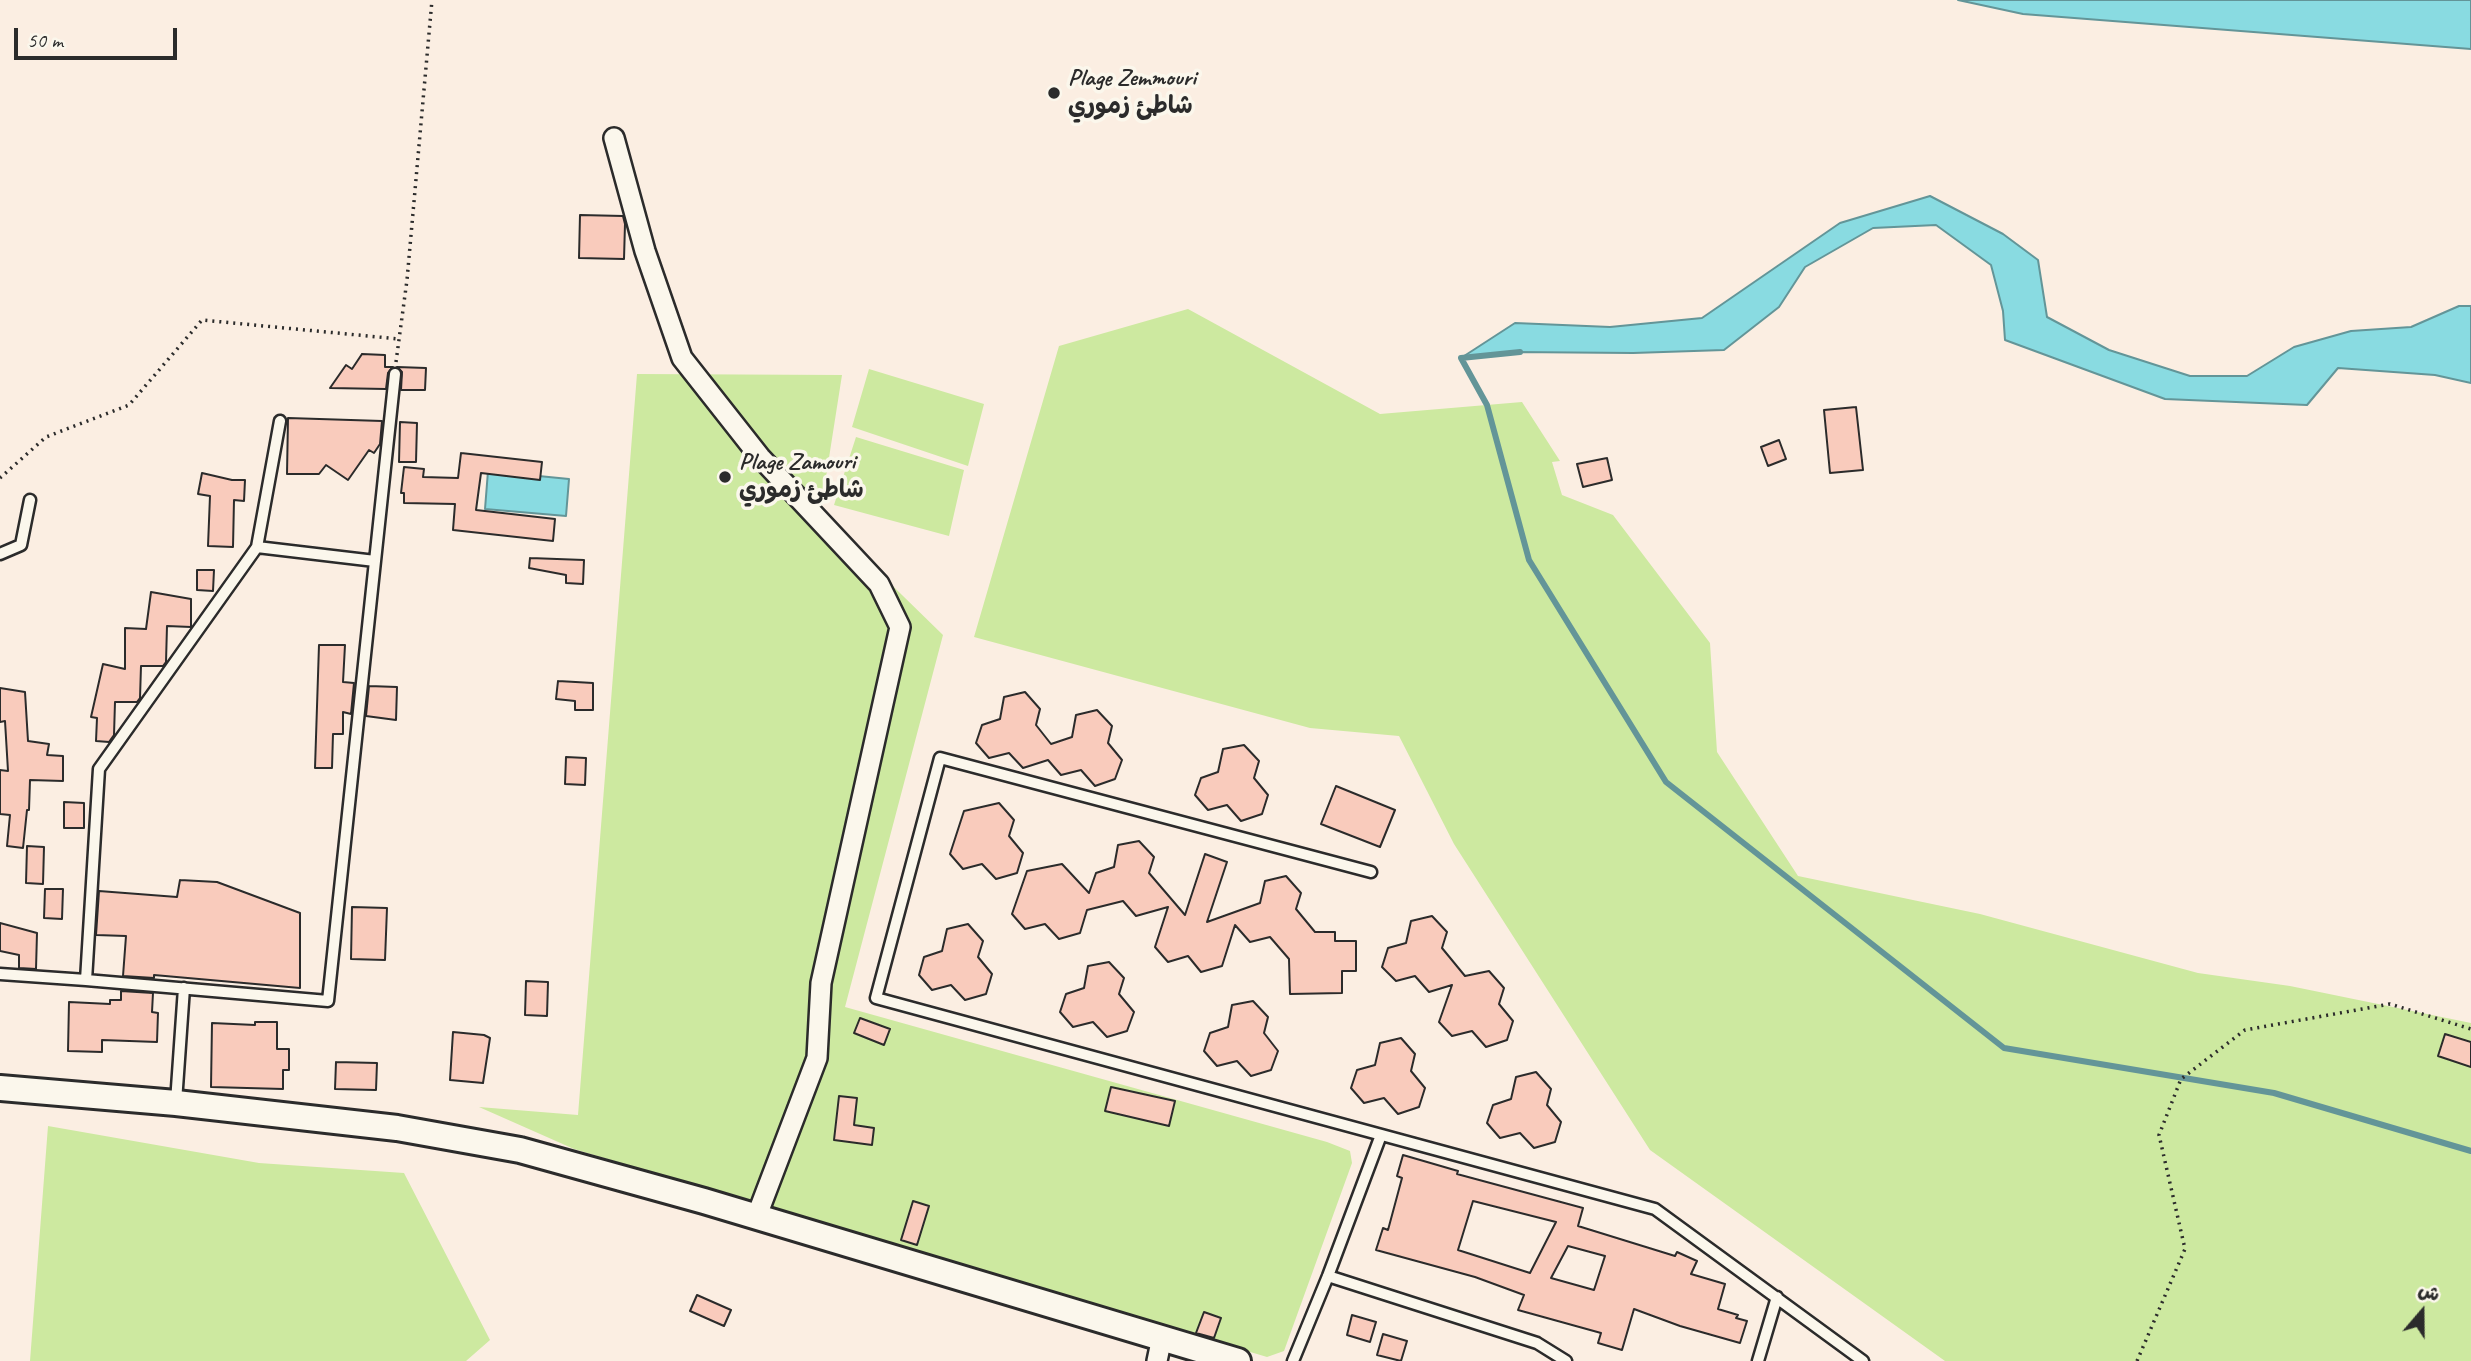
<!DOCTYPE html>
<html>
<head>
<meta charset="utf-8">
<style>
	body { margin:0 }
	#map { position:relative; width:2471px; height:1361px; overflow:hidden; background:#fbeee2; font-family:Caveat,"Playpen Sans Arabic",sans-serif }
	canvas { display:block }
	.north { position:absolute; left:2387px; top:1277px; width:70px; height:70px; -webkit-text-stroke:5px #fbf7ec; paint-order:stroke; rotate:20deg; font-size:19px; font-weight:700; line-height:28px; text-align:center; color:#2b2b2b }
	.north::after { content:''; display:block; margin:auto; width:24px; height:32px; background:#2b2b2b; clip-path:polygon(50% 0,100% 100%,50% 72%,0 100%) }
	.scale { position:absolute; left:14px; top:28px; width:163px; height:32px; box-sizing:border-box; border:4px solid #2b2b2b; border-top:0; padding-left:9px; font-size:21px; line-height:24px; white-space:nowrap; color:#2b2b2b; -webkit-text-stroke:5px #fbf7ec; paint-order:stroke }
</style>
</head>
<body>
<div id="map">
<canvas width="2471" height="1361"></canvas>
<div class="north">ش</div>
<div class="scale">50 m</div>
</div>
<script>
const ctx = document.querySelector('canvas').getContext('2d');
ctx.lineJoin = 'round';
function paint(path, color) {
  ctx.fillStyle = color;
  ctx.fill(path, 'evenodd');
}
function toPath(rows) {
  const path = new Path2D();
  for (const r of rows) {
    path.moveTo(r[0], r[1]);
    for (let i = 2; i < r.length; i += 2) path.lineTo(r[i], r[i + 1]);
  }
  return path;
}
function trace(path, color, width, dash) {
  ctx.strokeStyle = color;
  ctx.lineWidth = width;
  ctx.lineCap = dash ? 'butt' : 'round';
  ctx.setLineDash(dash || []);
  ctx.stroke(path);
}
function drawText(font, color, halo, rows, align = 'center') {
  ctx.font = font + ' Caveat,"Playpen Sans Arabic",sans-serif';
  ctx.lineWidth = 7;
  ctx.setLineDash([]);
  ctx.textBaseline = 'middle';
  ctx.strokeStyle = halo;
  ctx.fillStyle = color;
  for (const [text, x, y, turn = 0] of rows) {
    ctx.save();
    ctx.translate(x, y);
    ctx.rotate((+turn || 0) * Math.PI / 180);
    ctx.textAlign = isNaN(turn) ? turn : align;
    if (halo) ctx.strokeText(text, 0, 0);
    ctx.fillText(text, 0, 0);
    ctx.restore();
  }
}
paint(toPath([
	[1188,309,1380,414,1522,402,1560,461,1552,462,1562,495,1613,515,1710,643,1717,752,1798,876,1980,914,2198,973,2290,986,2471,1023,2471,1361,1945,1361,1650,1150,1454,844,1399,736,1310,728,974,637,1059,346],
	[869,369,984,404,968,466,852,427],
	[637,374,842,375,820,515,943,635,845,1007,1327,1142,1350,1151,1352,1163,1284,1351,1267,1357,574,1149,479,1107,578,1115],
	[856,437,964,470,949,536,834,505],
	[48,1126,259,1163,404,1173,490,1340,466,1361,30,1361]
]), '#cde9a0');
const water = toPath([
	[1958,0,2471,0,2471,49,2023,14,1958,0],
	[1930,196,2003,234,2038,260,2047,317,2109,350,2190,376,2247,376,2294,347,2351,331,2411,327,2459,306,2471,306,2471,383,2435,375,2338,368,2307,405,2165,399,2005,340,2003,311,1991,265,1936,225,1873,228,1805,267,1779,307,1724,350,1633,353,1513,352,1461,358,1515,323,1610,327,1702,318,1840,223,1930,196],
	[488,471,569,479,566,516,485,509,488,471]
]);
paint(water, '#89dbe1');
trace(water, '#639598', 2);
trace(toPath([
	[1520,352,1461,358,1487,405,1529,560,1666,782,2004,1048,2274,1093,2471,1151]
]), '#639598', 6);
const building = toPath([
	[580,215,623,216,625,224,624,259,579,258,580,215],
	[362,354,385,355,385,367,393,367,388,373,386,389,330,388,346,365,352,369,362,354],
	[397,367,426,368,425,390,401,390,402,372,397,367],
	[1856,407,1863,470,1830,473,1824,410,1856,407],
	[288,418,382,421,380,444,374,453,369,450,348,480,326,465,319,474,287,474,288,418],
	[400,422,417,423,416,462,399,462,400,422],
	[1779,440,1786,459,1768,466,1761,447,1779,440],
	[461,453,542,462,540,480,481,473,476,510,555,519,553,541,453,530,455,504,404,503,404,493,401,493,404,467,424,469,423,477,458,478,461,453],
	[1607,458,1612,480,1583,487,1577,464,1607,458],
	[202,473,232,480,245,480,244,501,234,500,233,547,208,546,210,496,198,494,202,473],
	[530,558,584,560,583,584,566,583,566,575,529,568,530,558],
	[197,570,214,570,213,591,197,590,197,570],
	[151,592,191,599,191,627,167,626,166,662,163,666,141,666,140,698,137,702,115,702,114,735,109,742,96,741,97,718,91,717,103,664,125,669,125,628,146,629,151,592],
	[319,645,345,645,343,682,354,683,351,714,343,712,343,734,333,734,332,768,315,768,319,645],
	[558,681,593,683,593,710,575,710,575,701,556,699,558,681],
	[369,686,397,687,396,720,366,716,369,686],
	[0,688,25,692,28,741,49,744,47,755,63,756,63,781,30,780,29,810,27,810,23,848,7,846,10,815,0,814,0,770,8,771,5,721,0,722,0,688],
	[1025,692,1040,709,1036,725,1051,744,1072,737,1076,715,1097,710,1112,726,1108,743,1122,760,1115,779,1095,786,1081,770,1061,775,1048,760,1023,768,1009,753,989,758,976,743,982,725,1000,719,1004,697,1025,692],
	[1244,745,1259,761,1254,778,1268,795,1262,814,1241,821,1227,805,1208,810,1195,795,1201,778,1218,772,1223,749,1244,745],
	[566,757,586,758,585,785,565,784,566,757],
	[1336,786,1395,810,1380,847,1321,824,1336,786],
	[64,802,84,803,84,828,64,828,64,802],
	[999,803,1014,820,1009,836,1023,853,1017,873,996,879,982,864,963,869,950,854,964,811,999,803],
	[1139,841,1154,857,1149,873,1185,915,1205,854,1227,862,1207,922,1260,903,1265,881,1286,876,1301,893,1296,909,1315,932,1335,932,1335,941,1356,941,1356,971,1342,971,1342,993,1290,994,1289,959,1270,937,1250,942,1235,925,1222,966,1201,972,1188,956,1168,962,1155,947,1168,907,1136,916,1123,901,1087,910,1080,933,1059,939,1045,924,1025,929,1012,914,1027,871,1062,864,1089,893,1096,873,1114,867,1118,845,1139,841],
	[27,846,44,847,43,884,26,883,27,846],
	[180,880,217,882,300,913,300,988,154,975,154,978,123,976,126,936,96,935,99,891,177,897,180,880],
	[45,889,63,889,62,919,44,918,45,889],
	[352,907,387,908,385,960,351,959,352,907],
	[1432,916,1447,932,1442,948,1465,976,1489,971,1504,988,1499,1004,1513,1021,1507,1040,1486,1047,1472,1031,1452,1036,1439,1022,1452,985,1429,992,1415,976,1396,981,1382,967,1388,948,1406,943,1411,921,1432,916],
	[0,923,37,933,36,969,19,968,19,955,0,951,0,923],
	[968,924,983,941,978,957,992,974,986,994,965,1000,951,985,932,990,919,975,924,957,942,951,947,929,968,924],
	[1109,962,1124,978,1119,994,1134,1012,1127,1031,1107,1037,1093,1022,1073,1027,1060,1012,1066,994,1084,988,1088,966,1109,962],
	[526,981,548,982,547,1016,525,1015,526,981],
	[121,991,153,993,152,1012,158,1013,157,1042,102,1040,102,1052,68,1051,69,1002,110,1004,110,1000,121,1000,121,991],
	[1253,1001,1268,1017,1264,1033,1278,1051,1271,1070,1251,1076,1237,1061,1217,1066,1204,1051,1210,1033,1228,1027,1232,1005,1253,1001],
	[860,1018,890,1029,884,1045,854,1033,860,1018],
	[255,1022,277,1022,277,1049,289,1049,289,1070,283,1070,283,1089,211,1087,212,1023,255,1025,255,1022],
	[453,1032,484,1035,490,1038,483,1083,450,1080,453,1032],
	[2445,1034,2471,1042,2471,1067,2438,1056,2445,1034],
	[1401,1038,1415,1054,1411,1071,1425,1088,1419,1107,1398,1114,1384,1098,1364,1103,1351,1088,1357,1070,1375,1065,1380,1043,1401,1038],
	[336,1062,377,1063,376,1090,335,1089,336,1062],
	[1536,1072,1551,1089,1547,1105,1561,1122,1555,1142,1534,1148,1520,1133,1500,1138,1487,1123,1493,1105,1511,1099,1516,1077,1536,1072],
	[1111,1087,1175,1101,1169,1126,1105,1111,1111,1087],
	[839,1096,857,1098,854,1125,874,1128,872,1145,834,1140,839,1096],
	[1403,1155,1458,1171,1457,1174,1583,1208,1578,1226,1675,1256,1677,1252,1697,1261,1691,1274,1725,1284,1718,1309,1738,1315,1736,1318,1747,1321,1740,1343,1680,1326,1634,1309,1622,1350,1598,1343,1601,1333,1518,1310,1524,1295,1475,1277,1376,1250,1383,1228,1388,1230,1402,1178,1397,1176,1403,1155],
	[1473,1201,1556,1222,1530,1273,1458,1250,1473,1201],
	[1568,1246,1605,1256,1594,1290,1551,1278,1568,1246],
	[913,1201,929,1206,917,1245,901,1240,913,1201],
	[697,1295,731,1310,724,1326,690,1311,697,1295],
	[1204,1312,1221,1318,1214,1338,1196,1333,1204,1312],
	[1352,1315,1376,1322,1370,1342,1347,1335,1352,1315],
	[1383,1334,1407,1341,1401,1361,1377,1355,1383,1334]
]);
paint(building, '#f9cbbc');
trace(building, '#2b2b2b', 2);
const service = toPath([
	[280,421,257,547,375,561],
	[257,547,99,769,86,980,328,1001,395,374],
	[0,554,21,545,30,500],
	[1371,872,940,758,876,998,1655,1209,1863,1361],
	[0,974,86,980],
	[176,1102,184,988],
	[1328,1276,1537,1343,1566,1361],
	[1293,1361,1328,1276,1381,1135],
	[1758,1361,1777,1297]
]);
const minor = toPath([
	[614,138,645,251,682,358,760,457,879,584,900,627,821,983,817,1058,756,1218],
	[1157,1361,1162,1337]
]);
const tertiary = toPath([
	[0,1088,176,1103,397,1128,520,1150,704,1201,1238,1361]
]);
trace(service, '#2b2b2b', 15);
trace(minor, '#2b2b2b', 24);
trace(tertiary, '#2b2b2b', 30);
trace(toPath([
	[396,362,407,280,432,0],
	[0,478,46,437,129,405,202,320,399,339],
	[2137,1361,2185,1249,2159,1135,2181,1079,2245,1030,2390,1004,2471,1029]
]), '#2b2b2b', 3.5, [2, 5]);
trace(service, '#fbf7ec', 10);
trace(minor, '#fbf7ec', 19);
trace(tertiary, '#fbf7ec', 24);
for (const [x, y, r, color] of [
	[1054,93,7,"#2b2b2b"],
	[725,477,7,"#2b2b2b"]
]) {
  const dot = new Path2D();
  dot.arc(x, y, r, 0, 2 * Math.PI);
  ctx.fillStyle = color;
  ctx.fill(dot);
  trace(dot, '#fbf7ec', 2.5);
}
drawText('bold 24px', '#2b2b2b', '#fbf7ec', [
	["Plage Zemmouri",1068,79],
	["شاطئ زموري",1068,107],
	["Plage Zamouri",739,463],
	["شاطئ زموري",739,491]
], 'left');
</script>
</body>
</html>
